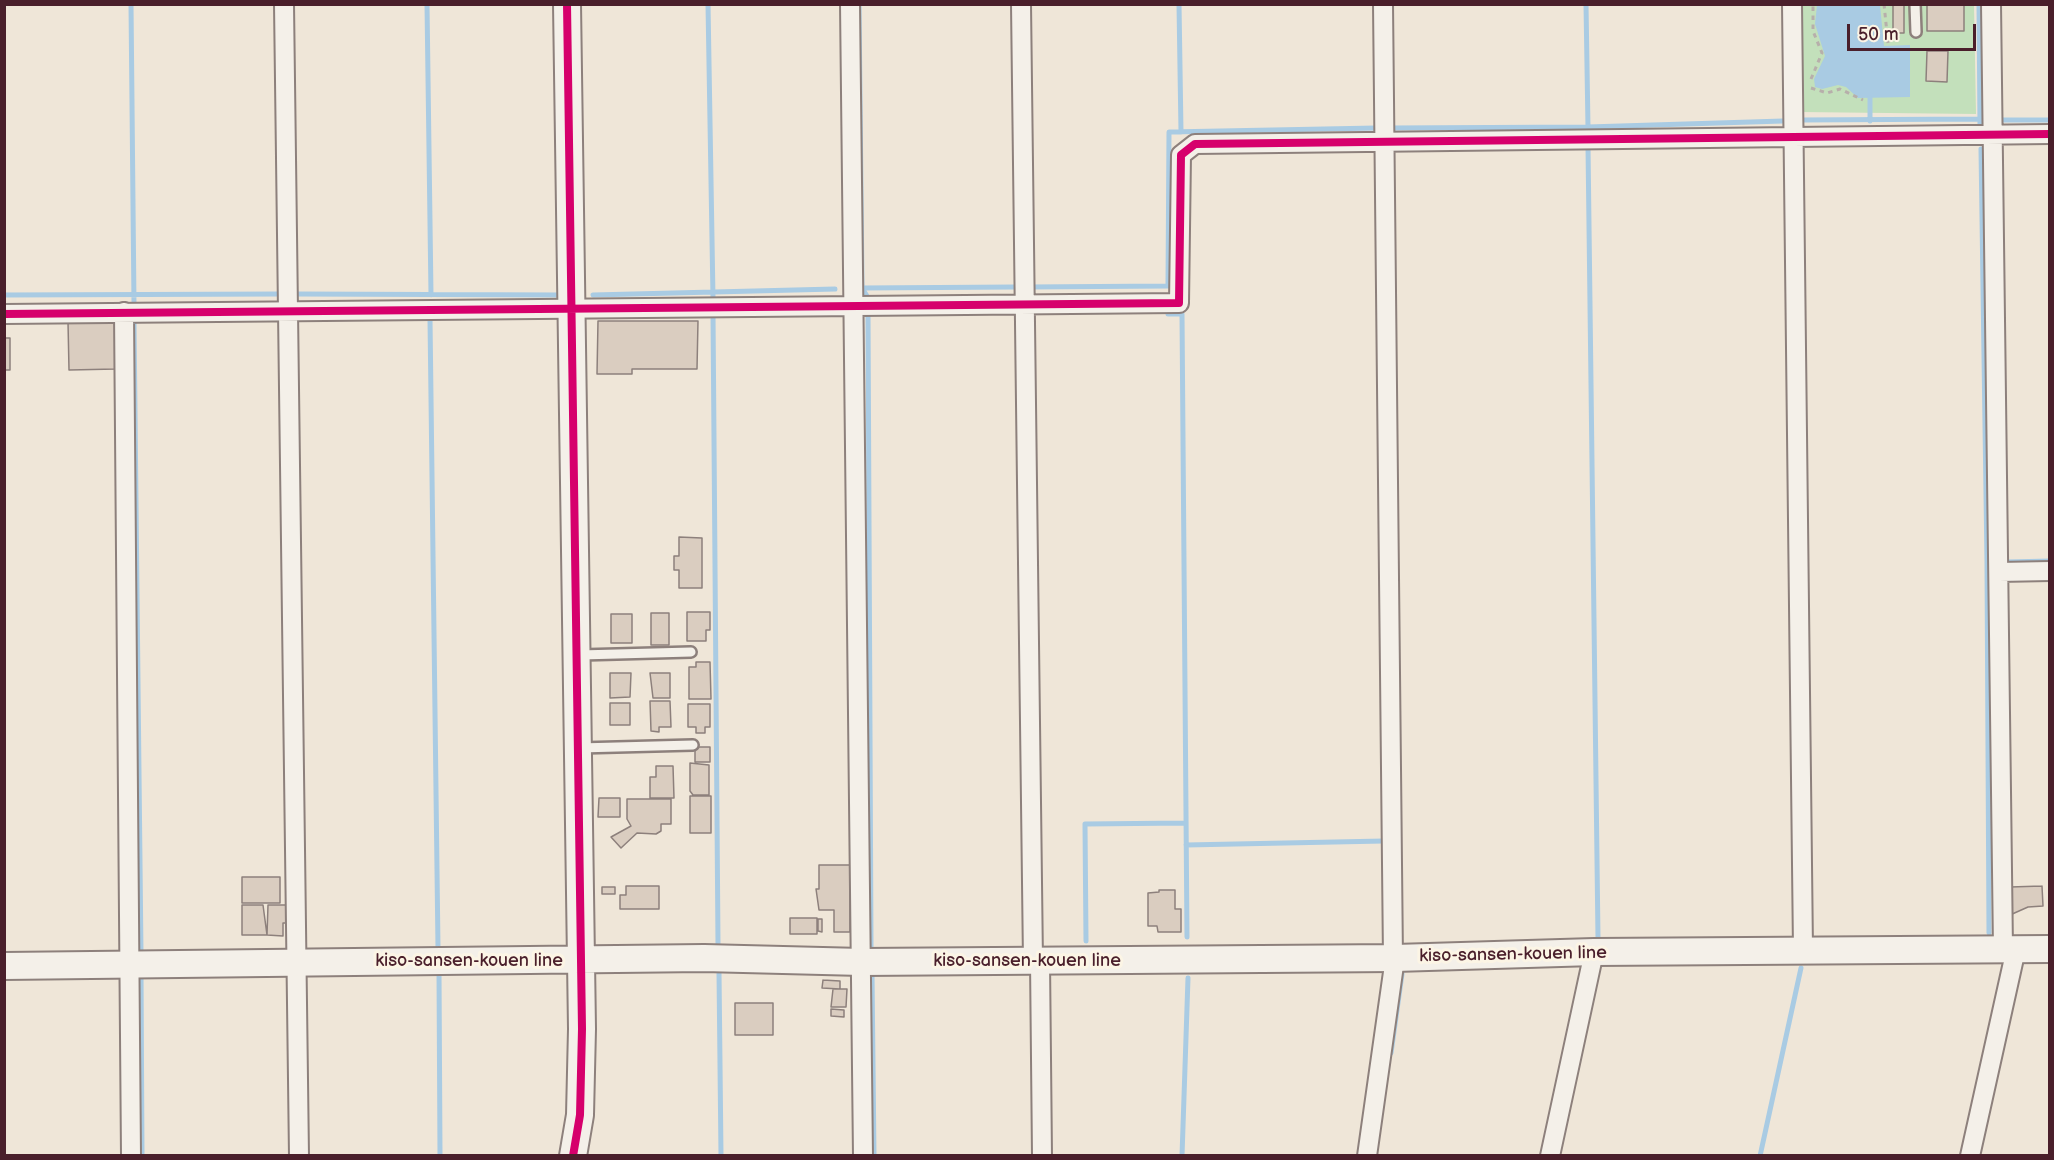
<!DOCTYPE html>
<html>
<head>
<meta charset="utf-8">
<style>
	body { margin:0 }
	#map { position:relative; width:2054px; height:1160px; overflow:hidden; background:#efe6d8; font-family:"Balsamiq Sans",sans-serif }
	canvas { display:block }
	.frame { position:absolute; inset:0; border:6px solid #4a1f2b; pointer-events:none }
	.scale { position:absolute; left:1847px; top:24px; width:129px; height:27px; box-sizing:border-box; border:3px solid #4a1f2b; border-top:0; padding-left:8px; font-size:18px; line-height:21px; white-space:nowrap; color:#4a1f2b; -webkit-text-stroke:4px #fcf5e5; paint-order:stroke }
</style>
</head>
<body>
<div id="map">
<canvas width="2054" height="1160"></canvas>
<div class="frame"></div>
<div class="scale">50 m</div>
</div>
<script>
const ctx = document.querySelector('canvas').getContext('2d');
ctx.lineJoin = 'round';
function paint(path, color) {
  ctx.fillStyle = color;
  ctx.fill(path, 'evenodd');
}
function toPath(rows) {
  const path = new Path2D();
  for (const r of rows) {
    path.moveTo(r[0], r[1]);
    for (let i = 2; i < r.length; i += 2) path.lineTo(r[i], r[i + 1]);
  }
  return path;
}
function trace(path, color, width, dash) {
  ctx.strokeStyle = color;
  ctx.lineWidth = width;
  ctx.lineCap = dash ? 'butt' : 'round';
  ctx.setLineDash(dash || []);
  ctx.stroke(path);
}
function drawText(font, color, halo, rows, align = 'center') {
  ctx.font = font + ' "Balsamiq Sans",sans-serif';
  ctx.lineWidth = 6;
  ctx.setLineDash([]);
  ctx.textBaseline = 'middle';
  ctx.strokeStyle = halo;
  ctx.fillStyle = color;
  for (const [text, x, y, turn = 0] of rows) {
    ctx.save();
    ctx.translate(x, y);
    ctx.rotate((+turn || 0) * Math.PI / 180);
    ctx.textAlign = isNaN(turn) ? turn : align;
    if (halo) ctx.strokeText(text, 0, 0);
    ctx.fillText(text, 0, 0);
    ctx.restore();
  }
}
paint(toPath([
	[1798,5,1974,5,1976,114,1800,112]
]), '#c3e0bb');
paint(toPath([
	[1817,5,1880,5,1884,46,1910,45,1910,97,1858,98,1846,87,1838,85,1822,89,1815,87,1814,79,1825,56,1815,24]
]), '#a9cbe3');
trace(toPath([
	[131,4,134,304],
	[427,4,431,295],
	[708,4,713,298],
	[859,4,862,288,867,296],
	[1179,4,1181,132],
	[1586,4,1588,128],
	[1979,4,1980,127],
	[1799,120,1980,119],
	[2002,120,2050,120],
	[1870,121,1870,98],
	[1391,128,1588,127,1783,121],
	[1588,146,1598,938],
	[1981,149,1987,562,1989,933],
	[1029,287,1168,286,1169,132,1376,128],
	[861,288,1015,287],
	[296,294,561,295],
	[4,295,282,294],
	[593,295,835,289],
	[1168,309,1168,314,1182,314,1187,937],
	[868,311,871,947],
	[713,313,718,944],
	[430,319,438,948],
	[134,322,141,953],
	[2008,562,2050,561],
	[1186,845,1384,841],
	[1086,941,1085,824,1186,823],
	[439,971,440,1156],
	[719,972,721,1156],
	[141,973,142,1156],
	[872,974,874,1156],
	[1391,1053,1402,974],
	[1182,1156,1188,978],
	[1760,1156,1801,968]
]), '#a9cbe3', 5);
const building = toPath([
	[1893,4,1904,4,1904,33,1893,33,1893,4],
	[1927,4,1964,4,1964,31,1927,31,1927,4],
	[1927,51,1948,51,1947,82,1926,81,1927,51],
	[116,321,116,369,69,370,68,322,116,321],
	[598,321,698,321,697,369,632,369,632,374,597,374,598,321],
	[4,338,10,338,10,370,4,370,4,338],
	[679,537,702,538,702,588,679,588,679,570,674,570,674,556,679,556,679,537],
	[687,612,710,612,710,630,706,630,706,641,687,641,687,612],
	[651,613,669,613,669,645,651,645,651,613],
	[611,614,632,614,632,643,611,643,611,614],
	[696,662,710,662,711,699,689,699,689,667,696,667,696,662],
	[610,673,631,673,630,697,610,698,610,673],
	[650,673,670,673,670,698,653,698,650,673],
	[650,701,670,701,671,727,659,727,659,732,651,731,650,701],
	[610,703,630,703,630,725,610,725,610,703],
	[688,704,710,704,710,727,705,727,705,733,696,733,696,727,688,727,688,704],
	[695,747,710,747,710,762,695,762,695,747],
	[690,763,709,765,709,795,693,795,690,791,690,763],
	[656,766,673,766,674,798,650,798,650,777,656,777,656,766],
	[690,796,711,796,711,833,690,833,690,796],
	[599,798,620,798,620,817,598,817,599,798],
	[627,799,671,799,671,824,661,824,661,831,656,834,637,833,621,848,611,837,631,826,627,819,627,799],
	[819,865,850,865,850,932,834,932,834,910,819,910,816,889,819,889,819,865],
	[242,877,280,877,280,903,242,903,242,877],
	[626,886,659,886,659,909,620,909,620,895,626,895,626,886],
	[2042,886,2043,906,2028,907,2010,915,2010,887,2042,886],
	[602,887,615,887,615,894,602,894,602,887],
	[1159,890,1175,890,1175,909,1181,909,1181,932,1158,932,1157,926,1148,926,1148,893,1159,892,1159,890],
	[242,905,263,905,267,935,242,935,242,905],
	[268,905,289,905,289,923,283,923,283,936,267,935,268,905],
	[790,918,817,918,817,934,790,934,790,918],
	[818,919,822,919,822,932,818,931,818,919],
	[823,980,840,981,840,989,822,988,823,980],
	[833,989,847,989,846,1007,831,1007,833,989],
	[735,1003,773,1003,773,1035,735,1035,735,1003],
	[831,1009,844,1010,844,1017,831,1016,831,1009]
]);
paint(building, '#dacdc0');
trace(building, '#8d807c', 1.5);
const lane = toPath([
	[1915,4,1916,32],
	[580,655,691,652],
	[579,748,693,745]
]);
const street = toPath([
	[284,4,299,1156],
	[850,4,863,1156],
	[1021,4,1033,961],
	[1383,4,1393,958],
	[1792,4,1803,950],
	[1991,4,2003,949],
	[124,312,131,1156],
	[4,314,1179,303,1181,155,1195,144,2050,134],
	[1999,572,2050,571],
	[1040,961,1042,1156],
	[1367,1156,1395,958],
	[1550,1156,1594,952],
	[1970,1156,2016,949]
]);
const secondary = toPath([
	[567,4,582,1029,580,1115,573,1156],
	[4,966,704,958,862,962,1395,958,1594,952,2050,949]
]);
trace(lane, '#8d807c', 14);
trace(street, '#8d807c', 22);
trace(secondary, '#8d807c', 30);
trace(toPath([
	[1884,4,1888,43],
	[1811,79,1822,53,1813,31,1813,4],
	[1811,88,1827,93,1840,89,1863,100]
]), '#b7afab', 3, [4.5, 4.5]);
trace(lane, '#f4f0e9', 9);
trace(street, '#f4f0e9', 18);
trace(secondary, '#f4f0e9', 26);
trace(toPath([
	[567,4,582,1029,580,1115,573,1156],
	[4,314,1179,303,1181,155,1195,144,2050,134]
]), '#d6006c', 8);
drawText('18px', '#4a1f2b', '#fcf5e5', [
	["kiso-sansen-kouen line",1513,955,-1],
	["kiso-sansen-kouen line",469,961],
	["kiso-sansen-kouen line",1027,961]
]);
</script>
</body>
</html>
